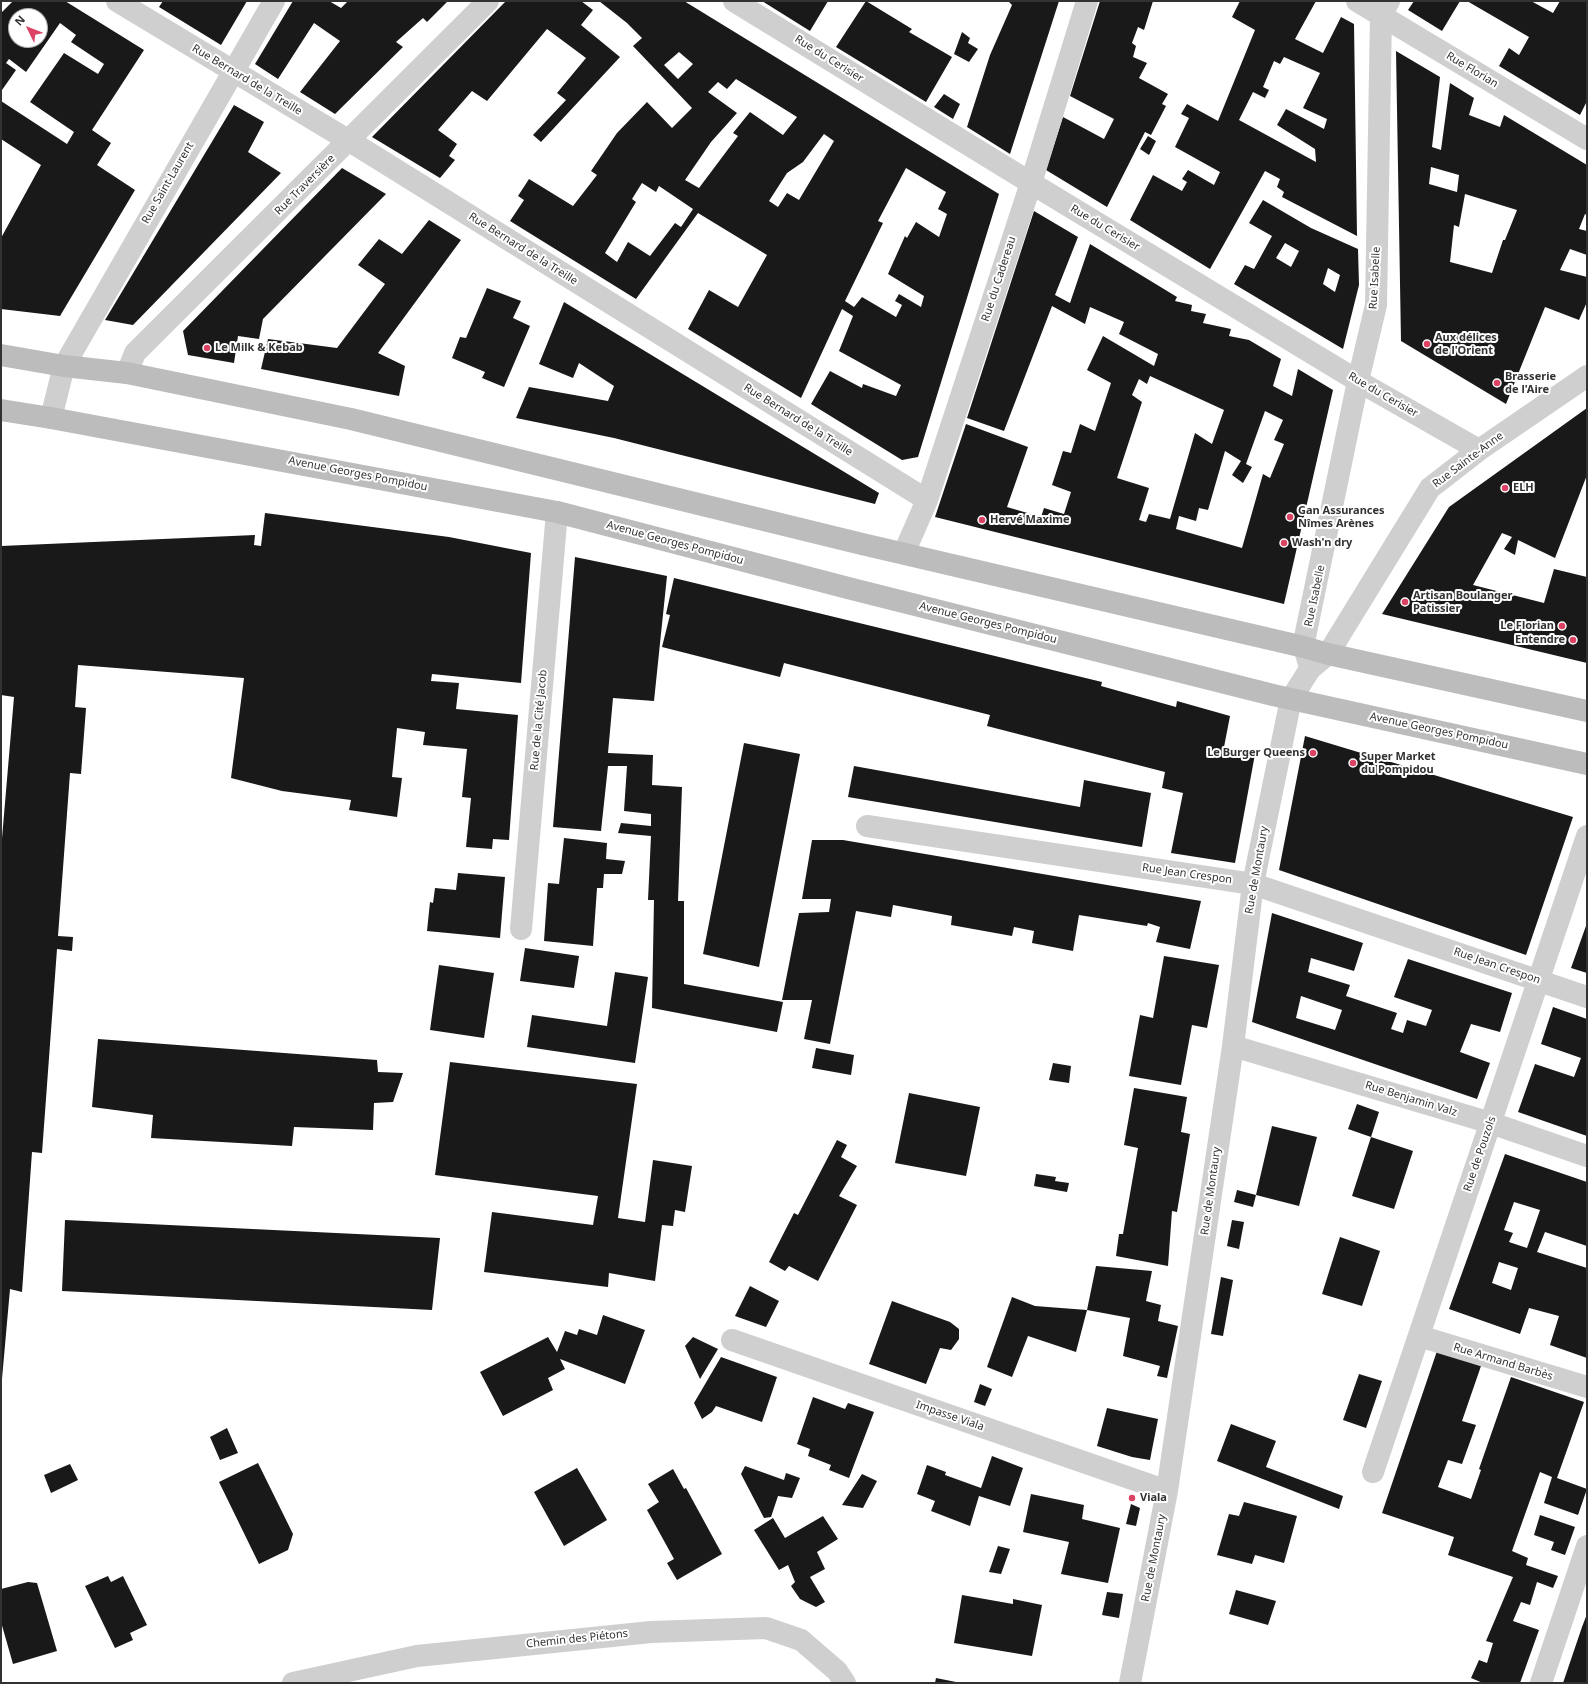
<!DOCTYPE html>
<html>
<head>
<meta charset="utf-8">
<style>
	body { margin:0 }
	#map { position:relative; width:1588px; height:1684px; overflow:hidden; background:#fff; font-family:"Noto Sans",sans-serif }
	canvas { display:block }
	.frame { position:absolute; inset:0; border:2px solid #323232; pointer-events:none }
	.north { position:absolute; left:8px; top:8px; width:40px; height:40px; box-sizing:border-box; background:#fff; border:1px solid #adadad; border-radius:50%; rotate:313deg; font-size:11px; font-weight:700; line-height:16px; text-align:center; color:#323232 }
	.north::after { content:''; display:block; margin:auto; width:14px; height:18px; background:#db4264; clip-path:polygon(50% 0,100% 100%,50% 72%,0 100%) }
</style>
</head>
<body>
<div id="map">
<canvas width="1588" height="1684"></canvas>
<div class="frame"></div>
<div class="north">N</div>
</div>
<script>
const ctx = document.querySelector('canvas').getContext('2d');
ctx.lineJoin = 'round';
function paint(path, color) {
  ctx.fillStyle = color;
  ctx.fill(path, 'evenodd');
}
function toPath(rows) {
  const path = new Path2D();
  for (const r of rows) {
    path.moveTo(r[0], r[1]);
    for (let i = 2; i < r.length; i += 2) path.lineTo(r[i], r[i + 1]);
  }
  return path;
}
function trace(path, color, width, dash) {
  ctx.strokeStyle = color;
  ctx.lineWidth = width;
  ctx.lineCap = dash ? 'butt' : 'round';
  ctx.setLineDash(dash || []);
  ctx.stroke(path);
}
function drawText(font, color, halo, rows, align = 'center') {
  ctx.font = font + ' "Noto Sans",sans-serif';
  ctx.lineWidth = 4;
  ctx.setLineDash([]);
  ctx.textBaseline = 'middle';
  ctx.strokeStyle = halo;
  ctx.fillStyle = color;
  for (const [text, x, y, turn = 0] of rows) {
    ctx.save();
    ctx.translate(x, y);
    ctx.rotate((+turn || 0) * Math.PI / 180);
    ctx.textAlign = isNaN(turn) ? turn : align;
    if (halo) ctx.strokeText(text, 0, 0);
    ctx.fillText(text, 0, 0);
    ctx.restore();
  }
}
paint(toPath([
	[13,1,65,1,144,50,92,130,111,143,97,165,135,190,60,316,1,309,1,238,41,165,1,139,1,101,67,144,74,132,30,102,64,53,98,74,104,64,71,42,76,35,60,23,26,72,9,59,6,63,16,70,2,90,1,89,1,13],
	[16,16,40,16,40,40,16,40],
	[163,1,247,1,221,45,159,7],
	[293,1,329,1,341,8,348,1,448,1,427,22,423,18,396,42,403,47,335,114,300,92,340,41,314,23,278,79,255,64],
	[506,1,581,1,593,10,581,25,620,57,541,142,533,135,566,100,557,93,586,58,547,29,487,101,472,91,438,130,457,144,449,156,455,160,440,178,372,137],
	[599,1,684,1,999,194,918,457,902,460,811,404,830,371,862,388,863,384,896,396,901,385,839,351,853,316,842,309,801,398,688,329,709,290,738,307,767,255,698,213,636,299,510,221,524,200,518,196,529,179,573,206,597,175,591,171,617,133,647,102,672,128,692,108,633,46,642,38,627,23],
	[679,52,693,64,678,79,664,65],
	[736,79,797,117,783,135,750,112,733,133,738,136,699,188,685,180,711,142,737,113,708,92,718,82,727,89],
	[824,134,834,141,799,200,787,193,778,207,769,201,787,173,803,162],
	[906,168,946,192,938,209,947,214,939,237,916,222,907,238,905,236,888,274,924,296,921,307,899,294,895,301,902,305,896,317,862,297,854,307,845,301,883,223,878,221],
	[642,183,656,192,659,186,693,209,681,227,675,223,650,256,628,242,617,262,605,253,636,202,632,199],
	[762,1,828,1,810,31],
	[866,1,912,29,909,32,952,57,926,102,836,47],
	[1008,1,1059,1,1010,154,967,127,990,55,1012,5],
	[1100,1,1153,1,1144,30,1138,27,1132,43,1136,46,1133,57,1147,63,1139,78,1168,94,1162,104,1166,106,1151,135,1145,132,1107,207,1046,170,1063,117,1104,139,1114,119,1070,96],
	[1240,1,1316,1,1295,39,1323,53,1341,17,1354,24,1357,236,1282,197,1284,192,1277,187,1280,179,1265,171,1210,269,1130,220,1153,175,1182,191,1187,182,1182,179,1188,170,1214,185,1220,172,1175,147,1189,118,1181,114,1187,104,1218,121,1255,30,1232,17],
	[1284,57,1320,73,1303,108,1327,119,1324,129,1286,109,1277,125,1315,149,1316,162,1239,120,1253,92,1265,98,1269,90,1263,87,1274,61,1280,64],
	[1414,1,1460,1,1442,31,1408,10],
	[1467,1,1531,1,1553,13,1560,1,1587,1,1587,101,1580,115,1499,66,1509,48,1519,55,1529,37],
	[962,32,970,38,968,43,978,49,969,62,954,54],
	[1396,51,1440,77,1432,147,1441,150,1450,83,1474,98,1469,115,1500,127,1504,115,1587,165,1587,215,1585,214,1579,229,1587,231,1587,255,1570,249,1560,270,1587,277,1587,302,1579,320,1545,307,1506,404,1401,341],
	[1431,167,1459,175,1457,192,1429,184],
	[1465,194,1517,210,1505,240,1503,240,1492,273,1450,262,1454,225,1459,227],
	[944,94,960,104,953,119,934,107],
	[234,105,264,122,248,152,281,173,133,325,105,320],
	[1148,136,1156,141,1149,155,1140,149],
	[342,168,386,194,263,319,259,339,238,336,234,363,188,355,183,331],
	[1263,200,1311,228,1358,249,1359,285,1343,349,1234,284,1245,265,1254,269,1272,236,1249,223],
	[1285,243,1299,251,1291,267,1276,258],
	[1328,268,1340,275,1335,292,1323,284],
	[1034,211,1078,237,1055,295,1070,303,1090,244,1177,297,1175,301,1192,305,1191,311,1206,314,1203,323,1231,329,1229,336,1249,340,1281,359,1273,386,1292,396,1298,369,1333,390,1284,604,935,517,966,424,1028,447,1007,507,1041,517,1044,508,1064,514,1071,492,1052,485,1063,451,1071,453,1080,424,1095,431,1111,383,1087,370,1103,336,1154,366,1158,354,1119,334,1124,322,1090,307,1085,324,1052,306,1004,431,967,418],
	[1150,376,1224,410,1212,444,1195,433,1170,519,1149,514,1146,522,1139,520,1149,488,1117,478,1142,402,1132,395,1139,379,1147,384],
	[1265,411,1283,420,1274,440,1284,444,1270,478,1263,474,1242,548,1176,529,1179,516,1196,521,1199,508,1208,510,1225,451,1241,461,1232,475,1243,483,1252,467,1246,464],
	[429,220,461,240,378,353,405,366,399,396,261,369,268,339,337,348,385,284,358,265,379,239,402,254],
	[487,288,521,301,513,318,530,326,504,387,482,378,485,372,452,358,460,337,466,338],
	[564,302,879,493,875,504,614,438,516,418,529,387,608,401,614,386,579,363,573,378,539,364],
	[1587,408,1587,475,1555,558,1518,540,1515,555,1504,549,1512,537,1502,533,1473,585,1544,603,1554,569,1587,577,1587,663,1382,614,1449,507],
	[265,513,449,537,531,553,521,683,432,674,431,681,459,683,456,709,518,715,509,840,493,839,492,849,466,847,471,798,462,797,467,749,423,745,425,732,397,728,392,777,402,778,397,817,349,810,351,800,282,791,231,778,244,678,78,665,75,707,86,708,81,774,70,773,58,936,73,937,72,951,57,949,42,1153,32,1152,22,1292,10,1289,1,1390,1,850,14,697,1,695,1,546,255,535,254,545,261,546],
	[575,557,667,576,654,701,613,698,608,753,653,755,652,785,682,787,678,901,684,901,684,984,783,1002,777,1032,652,1008,654,900,648,900,651,836,618,833,621,823,651,826,651,814,624,811,627,766,608,766,601,831,553,827],
	[674,578,1102,682,1101,686,1176,707,1177,701,1230,716,1224,747,1255,754,1235,863,1171,853,1183,793,1162,788,1165,772,987,726,990,715,784,663,780,677,662,647,670,615,666,614],
	[1305,736,1573,817,1526,955,1279,870],
	[744,743,800,754,759,967,703,954],
	[854,766,1080,807,1084,780,1151,793,1142,847,848,797],
	[564,838,607,843,606,859,625,861,622,874,604,874,603,888,597,888,593,946,544,941,548,883,559,884],
	[812,840,843,840,1201,901,1190,949,1156,942,1160,927,1148,923,1147,926,1079,915,1073,951,1032,943,1034,931,1014,927,1012,936,951,925,952,916,893,905,891,917,856,911,830,1044,804,1039,812,1000,782,1000,799,913,829,912,831,899,802,899],
	[458,873,505,877,500,938,427,931,430,902,433,903,435,888,456,890],
	[1272,913,1363,943,1354,971,1311,958,1308,972,1350,985,1346,996,1397,1013,1391,1029,1403,1033,1407,1020,1426,1026,1432,1010,1394,997,1408,959,1512,993,1500,1032,1471,1024,1460,1052,1490,1063,1477,1099,1252,1022],
	[1301,996,1342,1010,1335,1030,1296,1018],
	[1587,923,1587,973,1571,968],
	[525,948,579,956,574,988,520,981],
	[1164,956,1219,965,1207,1028,1192,1025,1181,1085,1129,1076,1140,1015,1153,1018],
	[439,965,494,973,484,1038,430,1030],
	[615,972,648,977,635,1063,527,1047,532,1015,607,1026],
	[1553,1007,1587,1019,1587,1136,1518,1112,1535,1064,1574,1077,1581,1058,1541,1044],
	[98,1039,377,1060,378,1072,403,1073,393,1102,374,1103,373,1130,294,1127,292,1146,151,1138,153,1115,92,1107],
	[816,1048,854,1055,851,1075,812,1068],
	[450,1062,637,1084,618,1218,645,1222,653,1160,692,1166,685,1212,675,1210,673,1226,662,1225,655,1281,609,1273,608,1287,484,1272,492,1212,593,1225,598,1196,435,1175],
	[1053,1063,1071,1066,1069,1083,1049,1080],
	[1134,1088,1187,1097,1181,1132,1190,1134,1177,1212,1172,1211,1168,1266,1116,1256,1119,1234,1123,1234,1138,1148,1124,1145],
	[909,1093,980,1107,966,1176,895,1163],
	[1357,1104,1379,1112,1371,1137,1348,1129],
	[1272,1126,1317,1137,1299,1206,1256,1195,1253,1207,1234,1202,1237,1190,1256,1195],
	[1371,1137,1413,1151,1394,1209,1352,1196],
	[837,1140,847,1145,841,1157,857,1166,839,1196,857,1205,818,1281,789,1266,785,1271,769,1262,794,1213,798,1215],
	[1505,1154,1587,1182,1587,1246,1545,1232,1537,1252,1587,1268,1587,1358,1550,1345,1559,1316,1529,1308,1520,1334,1449,1309],
	[1514,1202,1540,1210,1527,1248,1509,1242,1513,1233,1504,1230],
	[1499,1262,1518,1268,1511,1290,1492,1283],
	[1036,1174,1056,1177,1055,1181,1069,1183,1067,1192,1034,1186],
	[65,1220,440,1238,432,1310,62,1291],
	[1232,1220,1244,1222,1239,1249,1227,1246],
	[1340,1237,1380,1251,1362,1306,1322,1294],
	[1096,1266,1152,1271,1146,1301,1161,1305,1158,1321,1178,1326,1167,1378,1157,1376,1160,1366,1123,1356,1130,1318,1087,1310,1076,1352,1028,1336,1012,1377,987,1367,1012,1297,1035,1306,1087,1310],
	[1221,1277,1233,1280,1223,1336,1211,1334],
	[750,1286,779,1301,766,1327,735,1316],
	[892,1301,950,1322,959,1329,959,1339,951,1350,940,1348,926,1384,869,1364],
	[603,1315,645,1330,625,1384,560,1359,565,1369,548,1378,553,1390,503,1416,480,1372,548,1337,557,1352,565,1331,577,1335,579,1329,597,1335],
	[693,1337,718,1349,700,1379,685,1346],
	[1437,1351,1481,1366,1462,1421,1476,1425,1462,1464,1448,1460,1438,1487,1471,1499,1481,1470,1479,1469,1511,1377,1584,1402,1557,1478,1587,1489,1578,1515,1544,1503,1552,1477,1540,1472,1512,1551,1528,1558,1526,1565,1558,1576,1553,1588,1537,1582,1530,1605,1521,1602,1513,1621,1539,1630,1520,1683,1483,1683,1471,1678,1479,1660,1487,1663,1493,1643,1486,1641,1513,1577,1448,1555,1454,1537,1382,1513],
	[721,1357,777,1377,762,1422,716,1406,712,1412,702,1419,694,1403],
	[1359,1374,1382,1381,1366,1428,1343,1420],
	[980,1384,992,1389,985,1406,974,1402],
	[813,1397,845,1409,848,1403,874,1412,849,1478,829,1470,831,1465,808,1456,810,1449,797,1444],
	[1107,1408,1158,1419,1150,1460,1132,1457,1097,1446],
	[1231,1424,1276,1441,1266,1467,1343,1496,1339,1509,1217,1461],
	[227,1428,238,1453,220,1460,210,1437],
	[992,1456,1023,1468,1010,1506,979,1496,970,1526,931,1511,935,1501,917,1494,927,1465,946,1472,945,1475,981,1488],
	[258,1463,293,1534,288,1550,259,1564,219,1482],
	[70,1464,78,1480,51,1493,44,1475],
	[745,1466,784,1480,786,1473,800,1478,792,1498,778,1496,771,1517,764,1518,741,1474],
	[577,1468,607,1520,564,1546,534,1492],
	[673,1469,684,1489,686,1488,722,1554,677,1580,667,1563,674,1559,647,1510,659,1502,648,1484],
	[862,1474,877,1481,863,1508,842,1505],
	[1031,1494,1084,1505,1082,1519,1120,1528,1108,1583,1061,1574,1069,1542,1023,1532],
	[1244,1502,1297,1516,1284,1563,1255,1555,1252,1564,1217,1555,1229,1514,1239,1516],
	[1131,1504,1140,1508,1136,1526,1126,1524],
	[1540,1515,1575,1527,1565,1555,1551,1550,1554,1542,1534,1535],
	[823,1516,838,1539,817,1552,825,1569,810,1577,825,1602,816,1607,800,1599,791,1586,795,1582,788,1565,779,1570,754,1530,773,1518,785,1538],
	[998,1546,1010,1549,1001,1574,989,1572],
	[108,1576,111,1582,123,1576,147,1625,130,1633,133,1640,115,1648,85,1586],
	[28,1582,37,1583,57,1651,13,1664,1,1622,1,1589],
	[1236,1590,1276,1601,1268,1625,1229,1614],
	[1107,1592,1123,1594,1119,1618,1102,1615],
	[962,1595,1013,1604,1013,1599,1042,1605,1032,1656,954,1643],
	[1587,1614,1587,1683,1563,1683,1582,1627],
	[936,1678,956,1682,956,1683,935,1683]
]), '#191919');
trace(toPath([
	[117,1,361,148,927,500],
	[734,1,1031,183,1358,381,1479,450],
	[1357,1,1587,139],
	[127,373,135,353,488,1],
	[51,418,64,366,274,1],
	[904,553,927,500,1031,183,1087,1],
	[1309,664,1304,647,1305,637,1358,381,1376,305,1381,15,1389,1],
	[867,826,1253,884,1587,997],
	[521,929,557,512],
	[1233,1046,1491,1123,1587,1156],
	[1419,1336,1587,1387],
	[732,1340,1167,1491],
	[1373,1472,1587,836],
	[293,1683,417,1656,651,1632,766,1628,801,1640,837,1671,845,1683],
	[1130,1683,1167,1491,1233,1046,1253,884,1291,699,1310,669,1328,654,1430,488,1479,450,1587,376],
	[1541,1683,1587,1546]
]), '#cfcfcf', 22);
trace(toPath([
	[1,355,64,366,127,373,351,419,862,544,1304,647,1328,654,1587,711],
	[1,410,51,418,557,512,848,588,1273,695,1587,764]
]), '#bcbcbc', 22);
for (const [x, y, r, color] of [
	[1427,344,4,"#db4264"],
	[207,348,4,"#db4264"],
	[1497,383,4,"#db4264"],
	[1505,488,4,"#db4264"],
	[1290,517,4,"#db4264"],
	[982,520,4,"#db4264"],
	[1284,543,4,"#db4264"],
	[1405,602,4,"#db4264"],
	[1562,626,4,"#db4264"],
	[1573,640,4,"#db4264"],
	[1313,753,4,"#db4264"],
	[1353,763,4,"#db4264"],
	[1132,1498,4,"#db4264"]
]) {
  const dot = new Path2D();
  dot.arc(x, y, r, 0, 2 * Math.PI);
  ctx.fillStyle = color;
  ctx.fill(dot);
  trace(dot, '#fff', 1.5);
}
drawText('11px', '#323232', '#fff', [
	["Rue du Cerisier",829,59,32],
	["Rue Florian",1472,70,31],
	["Rue Bernard de la Treille",247,80,31],
	["Rue Saint-Laurent",168,183,-60],
	["Rue Traversière",305,185,-45],
	["Rue du Cerisier",1105,228,31],
	["Rue Bernard de la Treille",523,249,32],
	["Rue Isabelle",1375,278,-87],
	["Rue du Cadereau",999,279,-72],
	["Rue du Cerisier",1383,395,30],
	["Rue Bernard de la Treille",798,420,32],
	["Rue Sainte-Anne",1468,460,-37],
	["Avenue Georges Pompidou",358,474,11],
	["Avenue Georges Pompidou",675,543,15],
	["Rue Isabelle",1315,596,-78],
	["Avenue Georges Pompidou",988,623,14],
	["Rue de la Cité Jacob",539,720,-85],
	["Avenue Georges Pompidou",1439,731,12],
	["Rue de Montaury",1257,870,-80],
	["Rue Jean Crespon",1187,874,8],
	["Rue Jean Crespon",1497,966,19],
	["Rue Benjamin Valz",1411,1099,17],
	["Rue de Pouzols",1480,1154,-71],
	["Rue de Montaury",1211,1191,-82],
	["Rue Armand Barbès",1503,1362,17],
	["Impasse Viala",950,1416,19],
	["Rue de Montaury",1154,1558,-79],
	["Chemin des Piétons",577,1639,-6]
]);
drawText('bold 11px', '#323232', '#fff', [
	["Aux délices",1435,338],
	["de l'Orient",1435,351],
	["Le Milk & Kebab",215,348],
	["Brasserie",1505,377],
	["de l'Aire",1505,390],
	["ELH",1513,488],
	["Gan Assurances",1298,511],
	["Nîmes Arènes",1298,524],
	["Hervé Maxime",990,520],
	["Wash'n dry",1292,543],
	["Artisan Boulanger",1413,596],
	["Patissier",1413,609],
	["Le Florian",1554,626,"right"],
	["Entendre",1565,640,"right"],
	["Le Burger Queens",1305,753,"right"],
	["Super Market",1361,757],
	["du Pompidou",1361,770],
	["Viala",1140,1498]
], 'left');
</script>
</body>
</html>
